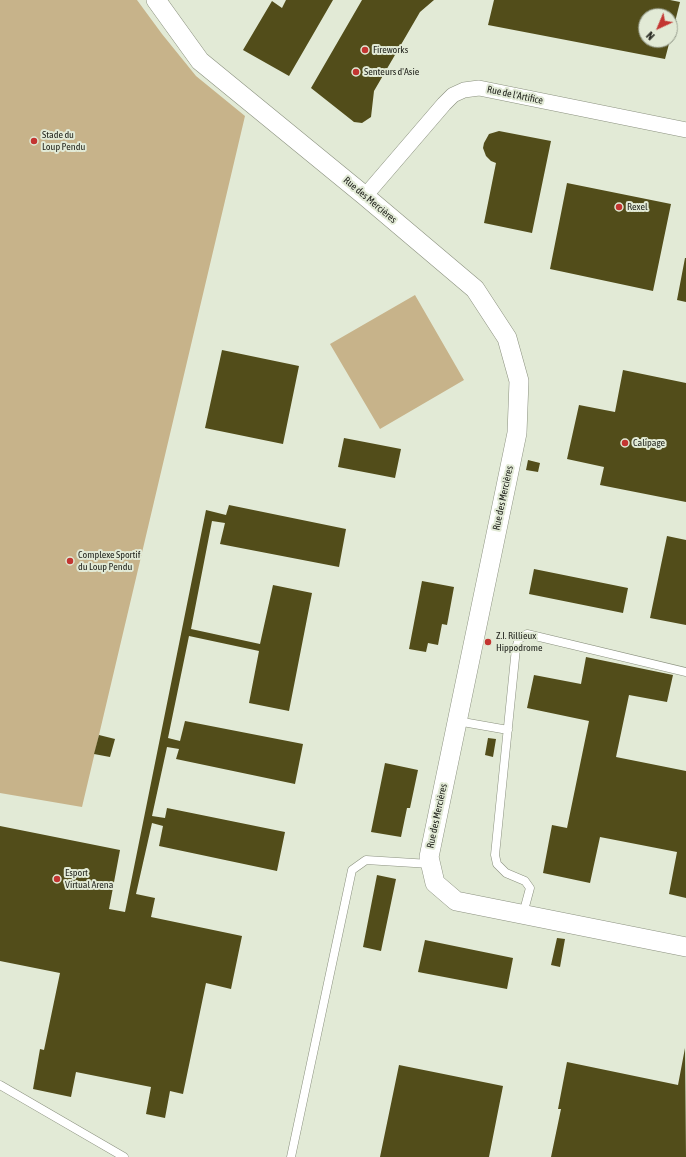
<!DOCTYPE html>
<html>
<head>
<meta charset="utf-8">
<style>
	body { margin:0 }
	#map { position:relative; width:686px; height:1157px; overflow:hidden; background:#e2ead6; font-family:"Asap Condensed",sans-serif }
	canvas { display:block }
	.north { position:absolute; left:638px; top:8px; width:40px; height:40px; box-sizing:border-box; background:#e2ead6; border:1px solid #969c8d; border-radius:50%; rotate:224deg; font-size:11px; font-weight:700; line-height:16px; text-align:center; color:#252720 }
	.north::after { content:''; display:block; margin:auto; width:14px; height:18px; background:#c33531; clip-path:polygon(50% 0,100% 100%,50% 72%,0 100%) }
</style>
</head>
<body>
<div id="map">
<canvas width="686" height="1157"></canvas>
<div class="north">N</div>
</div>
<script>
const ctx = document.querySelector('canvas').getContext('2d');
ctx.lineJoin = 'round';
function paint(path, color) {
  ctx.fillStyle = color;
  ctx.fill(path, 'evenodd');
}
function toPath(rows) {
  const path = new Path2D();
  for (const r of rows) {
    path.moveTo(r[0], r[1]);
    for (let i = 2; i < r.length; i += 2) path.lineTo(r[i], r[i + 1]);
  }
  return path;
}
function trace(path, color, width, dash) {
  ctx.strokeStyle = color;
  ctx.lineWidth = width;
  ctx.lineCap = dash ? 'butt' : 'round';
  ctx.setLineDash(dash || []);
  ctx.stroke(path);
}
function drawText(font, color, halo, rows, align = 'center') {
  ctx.font = font + ' "Asap Condensed",sans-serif';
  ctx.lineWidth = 4;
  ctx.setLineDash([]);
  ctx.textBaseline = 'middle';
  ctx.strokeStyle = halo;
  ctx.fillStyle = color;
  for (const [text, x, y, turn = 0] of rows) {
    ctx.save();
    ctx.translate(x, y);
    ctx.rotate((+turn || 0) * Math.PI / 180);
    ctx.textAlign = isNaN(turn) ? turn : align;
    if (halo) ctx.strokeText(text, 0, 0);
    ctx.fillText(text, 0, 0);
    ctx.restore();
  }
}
paint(toPath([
	[0,0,137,0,162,34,196,76,245,116,82,807,0,793],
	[415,295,464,380,380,429,330,344]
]), '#c7b38a');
paint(toPath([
	[286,0,333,0,289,76,243,50,272,1,282,8],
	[362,0,434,0,420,12,374,91,371,117,362,123,354,122,311,88],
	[494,0,670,0,680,2,671,38,670,16,646,16,646,40,670,40,665,59,488,25],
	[499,131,551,141,532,233,484,223,496,163,491,161,486,156,483,148,484,143,489,134],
	[567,183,671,204,653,291,550,269],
	[685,258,686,258,686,302,677,300],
	[222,350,299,366,283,444,205,428],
	[623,370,686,383,686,502,600,485,604,467,567,459,579,405,615,412],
	[344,438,401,449,395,478,338,467],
	[528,460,540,463,538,472,526,470],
	[229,505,346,529,339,567,220,544,225,523,212,521,191,629,260,644,273,585,312,593,289,711,249,703,259,651,189,636,168,738,180,741,185,721,303,744,295,784,176,759,179,749,167,747,152,816,165,818,167,808,285,832,277,871,159,846,163,826,152,823,136,894,155,898,151,917,242,936,231,989,206,983,183,1094,170,1091,165,1118,146,1114,151,1087,76,1072,71,1097,33,1089,40,1049,44,1050,60,973,0,961,0,826,120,850,109,909,125,912,206,510,226,515],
	[667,536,686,540,686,625,650,618],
	[534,569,628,588,623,613,529,594],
	[422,581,454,587,447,625,442,624,438,645,428,643,426,652,409,649],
	[586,657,673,675,667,702,629,695,616,757,686,771,686,898,669,894,677,852,600,837,590,883,543,873,552,825,567,828,589,721,527,708,534,675,581,684],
	[99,735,115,739,110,757,94,754],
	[488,738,496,739,493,757,485,755],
	[385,763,418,770,410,808,407,808,401,837,371,832],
	[377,875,396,879,381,951,363,947],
	[557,938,565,939,560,967,551,965],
	[425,940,513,958,507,989,418,972],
	[685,1048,686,1157,551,1157,561,1109,558,1109,567,1062,678,1085],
	[399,1065,503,1086,489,1157,380,1157]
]), '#524d1a');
const service = toPath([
	[457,721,508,730],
	[523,914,530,888,525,881,506,873,497,864,495,855,516,648,519,639,527,634,686,672],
	[0,1085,124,1157],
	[291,1157,352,870,366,860,430,864]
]);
const minor = toPath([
	[365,196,444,104,453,95,464,90,479,88,686,130]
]);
const tertiary = toPath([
	[156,0,200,61,365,196,475,289,507,338,519,381,517,433,429,857,435,883,456,901,686,947]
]);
trace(service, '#8b917f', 9);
trace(minor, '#8b917f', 16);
trace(tertiary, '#8b917f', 20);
trace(service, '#fff', 8);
trace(minor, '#fff', 15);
trace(tertiary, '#fff', 19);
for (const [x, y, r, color] of [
	[365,50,4,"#c33531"],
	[356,72,4,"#c33531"],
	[34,141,4,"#c33531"],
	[619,207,4,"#c33531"],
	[625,443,4,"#c33531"],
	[70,561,4,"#c33531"],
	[488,642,4,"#c33531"],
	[57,879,4,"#c33531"]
]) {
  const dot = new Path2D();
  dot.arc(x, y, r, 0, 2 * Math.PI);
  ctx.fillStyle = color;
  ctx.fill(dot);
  trace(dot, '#e2ead6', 1.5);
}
drawText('10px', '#252720', '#e2ead6', [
	["Fireworks",373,50],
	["Senteurs d'Asie",364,72],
	["Stade du",42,135],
	["Loup Pendu",42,147],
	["Rexel",627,207],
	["Calipage",633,443],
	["Complexe Sportif",78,555],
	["du Loup Pendu",78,567],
	["Z.I. Rillieux",496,636],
	["Hippodrome",496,648],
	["Esport",65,873],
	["Virtual Arena",65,885]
], 'left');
drawText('10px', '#252720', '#e2ead6', [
	["Rue de l'Artifice",515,95,12],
	["Rue des Mercières",370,200,40],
	["Rue des Mercières",503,498,-78],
	["Rue des Mercières",437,816,-78]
]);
</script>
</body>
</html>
